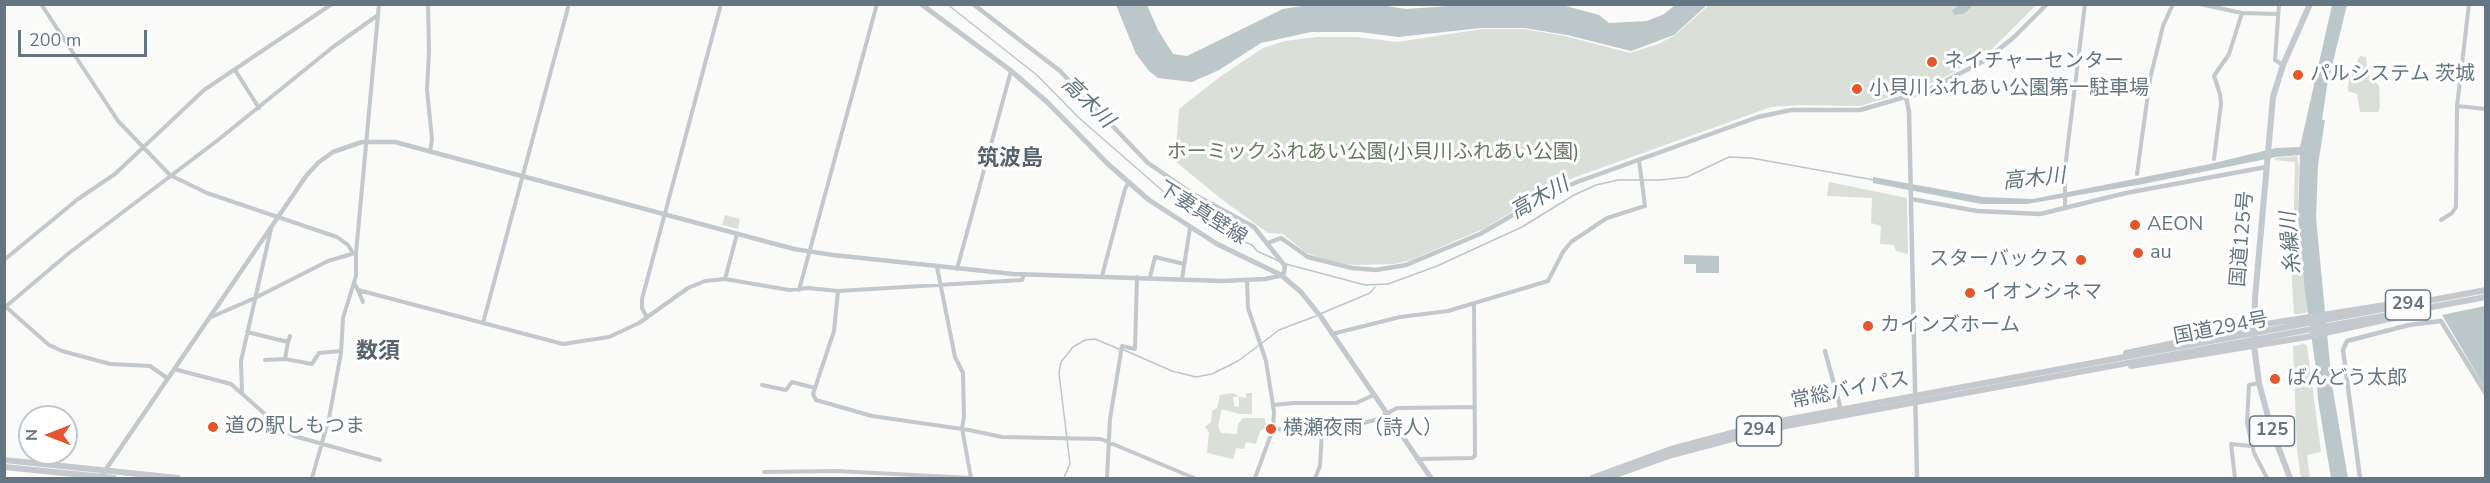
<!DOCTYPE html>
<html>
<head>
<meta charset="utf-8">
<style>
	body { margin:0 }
	#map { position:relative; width:2490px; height:483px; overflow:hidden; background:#fafaf8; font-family:"Nunito Sans",sans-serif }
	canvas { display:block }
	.frame { position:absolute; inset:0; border:6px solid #657683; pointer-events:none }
	.north { position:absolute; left:18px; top:405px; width:60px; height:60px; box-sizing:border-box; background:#fff; border:2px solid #c1c8cd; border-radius:50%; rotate:270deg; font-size:16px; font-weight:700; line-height:24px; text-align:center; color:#657683 }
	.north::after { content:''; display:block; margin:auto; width:21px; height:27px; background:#e4572e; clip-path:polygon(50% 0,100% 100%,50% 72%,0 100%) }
	.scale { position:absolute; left:18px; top:30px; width:129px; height:27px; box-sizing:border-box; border:3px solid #657683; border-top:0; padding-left:8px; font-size:18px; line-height:21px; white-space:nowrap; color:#657683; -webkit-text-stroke:4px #fff; paint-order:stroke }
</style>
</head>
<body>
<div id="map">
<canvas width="2490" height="483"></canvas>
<div class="frame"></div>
<div class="north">N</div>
<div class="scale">200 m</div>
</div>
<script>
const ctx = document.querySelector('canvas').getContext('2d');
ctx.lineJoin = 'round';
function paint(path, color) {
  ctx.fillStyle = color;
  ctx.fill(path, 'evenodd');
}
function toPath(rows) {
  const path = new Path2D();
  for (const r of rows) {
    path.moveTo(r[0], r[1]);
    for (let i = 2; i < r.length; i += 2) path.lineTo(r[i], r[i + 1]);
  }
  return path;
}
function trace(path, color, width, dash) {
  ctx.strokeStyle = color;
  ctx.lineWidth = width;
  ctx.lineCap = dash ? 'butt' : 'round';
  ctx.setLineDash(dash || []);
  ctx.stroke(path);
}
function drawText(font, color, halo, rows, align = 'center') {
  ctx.font = font + ' "Nunito Sans","Noto Sans JP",sans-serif';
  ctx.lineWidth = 6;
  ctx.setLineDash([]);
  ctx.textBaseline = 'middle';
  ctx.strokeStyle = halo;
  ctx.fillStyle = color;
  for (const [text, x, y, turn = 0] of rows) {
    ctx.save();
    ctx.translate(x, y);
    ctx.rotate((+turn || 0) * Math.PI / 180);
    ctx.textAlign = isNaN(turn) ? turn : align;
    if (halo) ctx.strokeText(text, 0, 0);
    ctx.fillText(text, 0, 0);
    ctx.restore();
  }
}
paint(toPath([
	[1709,5,2036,5,1991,50,1947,76,1920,88,1860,106,1802,105,1771,107,1573,178,1551,188,1485,228,1411,260,1394,264,1353,265,1325,260,1305,252,1283,234,1268,233,1220,198,1175,161,1179,109,1221,76,1263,48,1285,41,1317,37,1357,37,1397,42,1482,29,1523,29,1565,36,1630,53,1658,44,1674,36],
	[2360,56,2366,57,2368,74,2379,86,2380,107,2378,112,2360,112,2357,94,2348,91,2349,75],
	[2297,156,2299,167,2297,236,2308,312,2299,314,2294,314,2292,281,2295,162,2275,160,2275,158],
	[1829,182,1907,198,1908,254,1896,251,1894,245,1880,244,1881,226,1871,223,1872,198,1827,196],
	[725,215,740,219,738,229,722,225],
	[2304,344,2307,346,2321,452,2307,455,2310,478,2301,478,2297,451,2293,346],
	[1233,393,1239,396,1233,397,1234,406,1239,407,1239,397,1246,398,1246,393,1252,393,1252,414,1239,414,1222,409,1218,426,1221,433,1237,434,1238,424,1243,418,1265,418,1265,423,1272,423,1270,428,1266,427,1260,431,1256,444,1246,442,1244,449,1236,448,1233,459,1207,453,1209,432,1205,427,1211,422,1212,411,1217,408,1220,395]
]), '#dadfd7');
paint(toPath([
	[1116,5,1147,5,1158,30,1173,54,1187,56,1283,9,1308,5,1381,5,1406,9,1463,5,1562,5,1599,15,1609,23,1647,21,1664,14,1675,5,1707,5,1674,35,1631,51,1567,35,1524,28,1481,28,1398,37,1360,32,1311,32,1261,43,1219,70,1192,82,1158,78,1149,71,1136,54],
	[1959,5,1959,4,1973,5,1965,13,1955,15,1952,11],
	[2332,5,2347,5,2327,86,2322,120,2325,120,2318,165,2316,218,2332,385,2348,478,2331,478,2318,400,2316,369,2304,285,2298,217,2300,155,2276,157,2143,184,2027,204,1981,204,1873,183,1873,177,1983,197,2033,199,2210,164,2276,148,2300,147],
	[1684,255,1719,256,1719,273,1696,273,1696,264,1684,264],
	[2485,306,2486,306,2485,388,2442,315]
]), '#bbc7cb');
trace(toPath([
	[947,4,1038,76,1078,117,1165,193,1228,234,1252,245,1257,251,1279,261],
	[1286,264,1365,285,1388,284,1437,266,1522,227,1574,195,1596,185,1618,180,1660,180,1687,177,1729,157,1751,158,1874,180],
	[1320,314,1370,293,1375,287],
	[1262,343,1279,330,1316,316],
	[1124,350,1172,371,1196,377,1212,374,1238,361,1258,346],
	[1064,478,1070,464,1059,373,1061,362,1073,347,1085,340,1095,339,1119,349]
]), '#bbc7cb', 1.5);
trace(toPath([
	[41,4,118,121,170,175,207,193,337,237,348,245,353,253],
	[428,4,429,51,427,90,432,139,430,152],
	[2200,4,2242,13,2278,14],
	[2279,4,2275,60,2283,65],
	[235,70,259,108],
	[2457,106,2486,109],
	[2214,159,2221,104,2220,94,2214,76,2229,54,2242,13],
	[2137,174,2150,79,2163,26,2173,4],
	[2065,208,2065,168,2085,4],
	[2441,220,2452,213,2456,207,2457,106,2469,4],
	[4,260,78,199,115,174,204,90,332,4],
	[937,267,955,357,963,373,964,417,962,428,971,478],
	[957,269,1011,71],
	[1102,276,1125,189,1129,182],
	[1150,277,1155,257,1184,264],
	[725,279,737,234],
	[1182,279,1190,228],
	[1247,280,1248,308,1266,361,1274,412,1273,429,1255,478],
	[354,283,358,290,563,344,609,337,639,323,688,288,705,281,725,279,789,290,808,288,838,291,1022,280,1024,274],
	[358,290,363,302],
	[799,290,877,4],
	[838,291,834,331,813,394,816,400,872,416,969,430,1002,437,1101,439,1194,478],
	[6,307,49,345,62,351,110,364,150,366,167,378],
	[4,308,69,253,218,140,333,47,378,15],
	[209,318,255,298,328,261,355,253],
	[647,318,642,308,642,299,721,4],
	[483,323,569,4],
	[247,332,288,342,290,336],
	[1332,334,1400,317,1448,311,1548,281,1563,252,1571,242,1607,218,1645,206,1639,160],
	[285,359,312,364,319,353,341,351],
	[265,360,285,359,288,342],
	[174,369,231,384,283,430,294,436,380,460],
	[2259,383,2249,385,2247,423,2254,453,2267,478],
	[762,385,786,390,792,382,815,388],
	[242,392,241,361,271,229],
	[1273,405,1294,403,1356,403,1374,395],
	[1273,429,1302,431,1339,429,1375,420,1397,408,1475,407],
	[1417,459,1472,458,1475,456,1474,304],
	[764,472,837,471,971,478],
	[312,478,329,418,341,353,343,318,356,276,356,253,379,4],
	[1107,478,1110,419,1122,346,1135,349,1137,277],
	[1315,478,1320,466,1322,431],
	[2235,478,2231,444,2251,446]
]), '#c3c8cc', 4);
trace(toPath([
	[1906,98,1909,111,1917,478],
	[1911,199,1977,211,2040,214,2126,193,2266,167],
	[1268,243,1281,238,1308,257,1352,268,1376,270,1406,265,1480,234,1544,197,1577,182,1758,117,1791,110,1860,110,1926,91,1984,61,2013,38,2047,4],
	[1825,351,1841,410],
	[100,478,306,176,319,162,333,152,362,142,395,142,794,249,833,255,1013,274,1222,281,1265,279,1279,276,1284,273,1285,266,1254,227,1193,194,1148,163,1060,71,973,4],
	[2360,478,2343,350,2347,341,2409,325,2441,321,2486,394]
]), '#c3c8cc', 4.5);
trace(toPath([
	[921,4,1010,70,1047,102,1109,165,1149,200,1217,244,1281,275,1301,292,1321,317,1431,478]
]), '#c3c9ce', 5);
trace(toPath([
	[2126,353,2266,324,2385,305],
	[2131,366,2307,337,2398,317],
	[4,460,178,478],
	[4,467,114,478],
	[1592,478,1671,449,1769,423,2486,290],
	[1607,478,1672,455,1770,429,2486,297],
	[2290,478,2271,428,2259,383,2254,346,2255,298,2273,97,2283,65,2310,4]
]), '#c3c9ce', 6);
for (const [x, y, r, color] of [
	[1932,62,6,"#e4572e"],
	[2298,75,6,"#e4572e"],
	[1857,89,6,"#e4572e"],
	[2135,225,6,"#e4572e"],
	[2138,253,6,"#e4572e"],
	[2081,260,6,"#e4572e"],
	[1970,293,6,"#e4572e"],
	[1868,326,6,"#e4572e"],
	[2275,379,6,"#e4572e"],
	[213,427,6,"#e4572e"],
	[1271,429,6,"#e4572e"]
]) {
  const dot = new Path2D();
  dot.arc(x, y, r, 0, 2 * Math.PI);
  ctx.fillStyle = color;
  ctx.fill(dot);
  trace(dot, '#fff', 2);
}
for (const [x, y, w] of [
	[2408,305,45],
	[1759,431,45],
	[2272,431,45]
]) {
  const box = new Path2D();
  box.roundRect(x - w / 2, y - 15, w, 30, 4.5);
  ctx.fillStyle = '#fff';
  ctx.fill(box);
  trace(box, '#657683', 1.5);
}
drawText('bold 18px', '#657683', null, [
	["294",2408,305],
	["294",1759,431],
	["125",2272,431]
]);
drawText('20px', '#657683', '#fff', [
	["ネイチャーセンター",1944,62],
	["パルシステム 茨城",2310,75],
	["小貝川ふれあい公園第一駐車場",1869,89],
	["AEON",2147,225],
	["au",2150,253],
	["スターバックス",2069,260,"right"],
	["イオンシネマ",1982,293],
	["カインズホーム",1880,326],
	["ばんどう太郎",2287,379],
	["道の駅しもつま",225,427],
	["横瀬夜雨（詩人）",1283,429]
], 'left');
drawText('20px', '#687a64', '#fff', [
	["ホーミックふれあい公園(小貝川ふれあい公園)",1373,153]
]);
drawText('20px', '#657683', '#fff', [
	["下妻真壁線",1202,214,32],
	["国道125号",2243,239,-85],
	["国道294号",2221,329,-11],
	["常総バイパス",1850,391,-11]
]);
drawText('italic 21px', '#60757c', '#fff', [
	["高木川",1087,103,44],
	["高木川",2034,180,-6],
	["高木川",1540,199,-29],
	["糸繰川",2292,243,-95]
]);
drawText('bold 22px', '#57646e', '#fff', [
	["筑波島",1010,160],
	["数須",378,353]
]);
</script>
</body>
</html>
